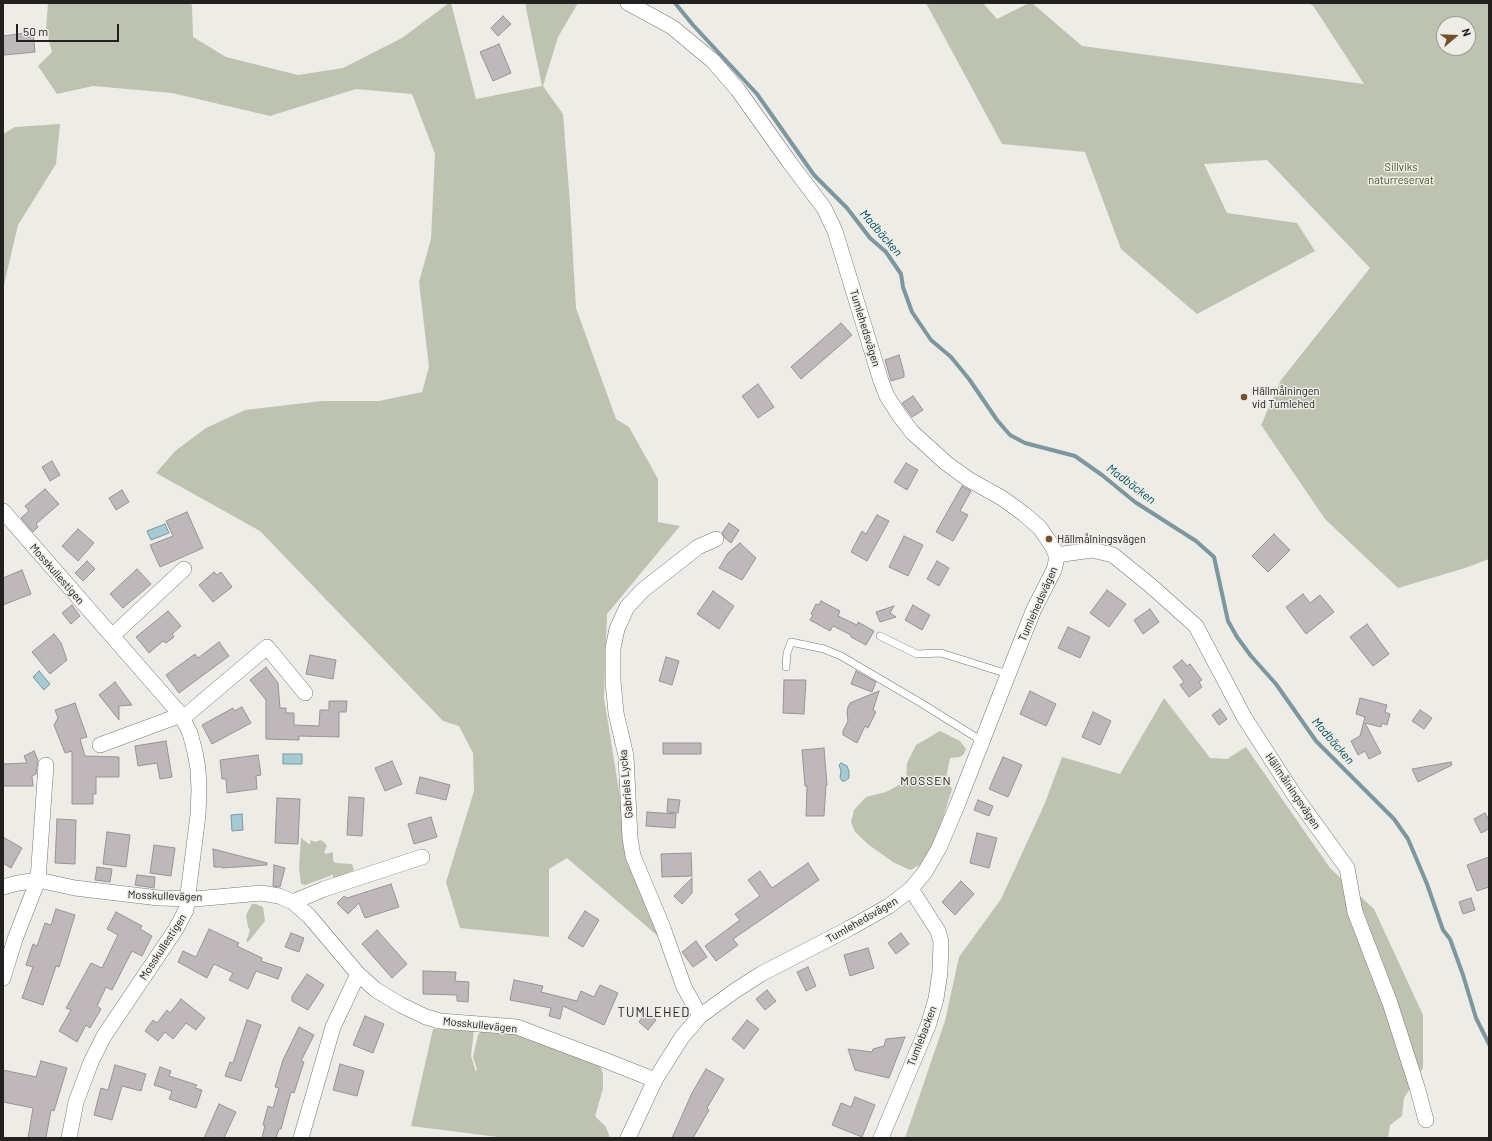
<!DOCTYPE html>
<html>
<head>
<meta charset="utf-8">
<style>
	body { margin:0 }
	#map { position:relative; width:1492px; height:1141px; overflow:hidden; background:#eeece6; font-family:Barlow,sans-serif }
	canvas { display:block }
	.frame { position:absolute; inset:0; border:4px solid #22211f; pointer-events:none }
	.north { position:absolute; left:1436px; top:16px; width:40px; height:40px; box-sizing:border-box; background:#eeece6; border:1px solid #9c9b96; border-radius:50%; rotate:71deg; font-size:11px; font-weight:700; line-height:16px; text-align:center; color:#22211f }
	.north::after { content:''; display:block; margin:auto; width:14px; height:18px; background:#744f2a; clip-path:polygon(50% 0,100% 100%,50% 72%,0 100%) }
	.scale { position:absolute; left:16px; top:24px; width:103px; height:18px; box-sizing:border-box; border:2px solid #22211f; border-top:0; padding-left:5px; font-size:12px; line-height:14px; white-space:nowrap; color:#22211f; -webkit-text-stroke:3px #eeece6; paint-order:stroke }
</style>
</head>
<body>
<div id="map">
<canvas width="1492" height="1141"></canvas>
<div class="frame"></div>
<div class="north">N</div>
<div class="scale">50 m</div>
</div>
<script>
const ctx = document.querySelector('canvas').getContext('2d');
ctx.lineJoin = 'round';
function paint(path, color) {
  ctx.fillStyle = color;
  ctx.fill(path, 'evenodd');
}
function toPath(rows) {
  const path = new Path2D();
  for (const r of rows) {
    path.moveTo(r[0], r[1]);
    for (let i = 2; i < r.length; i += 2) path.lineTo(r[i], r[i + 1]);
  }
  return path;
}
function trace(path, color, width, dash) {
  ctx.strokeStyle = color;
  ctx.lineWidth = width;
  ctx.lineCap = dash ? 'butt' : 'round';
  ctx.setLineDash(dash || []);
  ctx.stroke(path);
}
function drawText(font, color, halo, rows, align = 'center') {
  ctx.font = font + ' Barlow,sans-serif';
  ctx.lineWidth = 3;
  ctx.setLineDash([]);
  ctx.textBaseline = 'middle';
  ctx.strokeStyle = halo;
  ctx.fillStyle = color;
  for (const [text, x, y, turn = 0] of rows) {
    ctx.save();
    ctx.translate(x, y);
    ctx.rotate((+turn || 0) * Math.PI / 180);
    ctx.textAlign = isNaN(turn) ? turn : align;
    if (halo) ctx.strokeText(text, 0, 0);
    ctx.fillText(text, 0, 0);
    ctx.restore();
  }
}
paint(toPath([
	[48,3,189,3,192,5,193,37,226,57,298,75,343,68,402,38,449,3,451,3,476,99,542,86,525,3,578,3,558,37,543,86,563,114,570,204,576,308,616,419,629,427,658,479,658,522,680,526,607,614,604,698,629,853,659,937,567,858,549,869,549,937,460,928,446,882,474,791,473,753,459,726,443,721,260,531,156,473,175,451,206,428,245,410,322,401,379,401,422,392,429,367,419,282,431,239,435,154,412,94,356,89,270,116,172,93,93,86,57,94,38,66,52,52,46,29],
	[926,3,983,3,997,19,1029,3,1032,3,1082,46,1364,84,1314,7,1309,3,1489,3,1489,559,1465,568,1398,588,1325,519,1261,425,1281,380,1370,268,1267,160,1204,164,1227,213,1297,223,1315,251,1197,314,1121,249,1085,152,1002,144],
	[1444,24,1468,24,1468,48,1444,48],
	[60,124,56,164,18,225,3,289,3,317,3,134,15,127],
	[1164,698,1210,758,1227,759,1246,747,1330,868,1374,909,1423,1015,1423,1068,1404,1098,1402,1116,1390,1125,1388,1138,905,1138,945,1021,959,957,1001,899,1045,803,1062,757,1120,774],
	[940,731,960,741,966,749,964,754,960,757,950,758,946,778,952,789,932,854,920,865,910,870,893,862,869,845,855,832,851,822,854,810,866,797,886,792,906,781,907,763,916,745],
	[301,838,309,844,311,843,310,842,311,840,315,842,321,840,325,843,327,846,324,852,326,854,333,852,333,861,336,863,352,864,354,870,334,880,332,874,330,876,305,885,301,884,299,868],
	[252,904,256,904,263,907,265,921,249,941,246,942,250,930,248,927,246,915],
	[433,1029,474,1030,471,1056,476,1072,477,1069,473,1057,478,1035,482,1029,522,1035,599,1064,603,1073,603,1089,595,1116,606,1127,610,1138,506,1138,411,1126]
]), '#bec3b1');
const water = toPath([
	[165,524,169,533,151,540,147,531,165,524],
	[39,671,50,684,44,690,33,677,39,671],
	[283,754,302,754,302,764,283,764,283,754],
	[841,763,847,766,849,771,849,778,845,781,842,781,840,778,841,771,839,765,841,763],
	[242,814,243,830,232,831,231,815,242,814]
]);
paint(water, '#a6cad4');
trace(water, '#7e979e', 1);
trace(toPath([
	[675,3,693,25,757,94,814,175,847,208,870,238,886,252,901,274,903,287,912,312,931,340,951,357,969,379,997,420,1010,435,1025,443,1075,456,1102,475,1135,502,1196,541,1214,557,1228,621,1237,637,1251,656,1276,684,1316,741,1394,819,1408,839,1427,884,1443,930,1450,939,1463,975,1476,1018,1489,1044]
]), '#7e979e', 4);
const building = toPath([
	[503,16,511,24,498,36,491,28,503,16],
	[33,32,35,52,4,55,3,36,33,32],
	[499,44,511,73,493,81,480,52,499,44],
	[841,323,852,335,801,379,791,367,841,323],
	[899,355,904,373,904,377,891,381,885,360,899,355],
	[758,384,774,407,758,418,742,396,758,384],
	[913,396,923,410,912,417,902,403,913,396],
	[52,461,60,475,50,481,42,467,52,461],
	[906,463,918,470,907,490,894,482,906,463],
	[962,486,971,491,960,511,968,515,953,541,936,532,962,486],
	[45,489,59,504,36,524,38,527,33,532,21,518,29,511,25,506,45,489],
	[122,490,129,502,116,510,109,498,122,490],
	[187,512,203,548,160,567,150,545,173,536,166,521,187,512],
	[877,515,889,521,867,561,851,552,862,531,866,534,877,515],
	[729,523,739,530,731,543,725,538,722,533,729,523],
	[78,529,94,543,78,561,62,546,78,529],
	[1274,534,1290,550,1268,572,1252,556,1274,534],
	[904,536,923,545,908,576,889,567,904,536],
	[740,543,756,558,742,580,719,568,728,553,740,543],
	[87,561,95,569,83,581,75,573,87,561],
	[937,561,949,568,939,586,927,579,937,561],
	[137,569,151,584,123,608,110,594,137,569],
	[22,570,31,594,3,605,3,578,22,570],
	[214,572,217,575,221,572,232,587,213,602,199,585,214,572],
	[1107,590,1126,604,1109,627,1090,613,1107,590],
	[713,591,734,606,719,629,697,614,713,591],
	[1303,594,1310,603,1320,595,1334,612,1306,634,1286,607,1303,594],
	[821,601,840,611,838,616,857,625,858,622,874,631,866,645,851,637,851,635,833,626,830,631,810,620,813,615,811,614,816,604,819,605,821,601],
	[72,605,80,616,71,624,62,613,72,605],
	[913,605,930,615,922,630,905,620,913,605],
	[894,606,890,613,896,617,880,622,876,612,894,606],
	[1150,609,1159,622,1143,634,1134,620,1150,609],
	[168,611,181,626,172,634,174,637,166,643,163,641,149,653,136,637,168,611],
	[1367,624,1389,654,1373,666,1350,637,1367,624],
	[1068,627,1090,637,1080,658,1058,648,1068,627],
	[54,634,61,643,67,660,50,674,32,652,54,634],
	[219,642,229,656,179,693,166,675,195,654,198,658,219,642],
	[310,655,336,660,333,679,306,674,310,655],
	[666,657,679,661,672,685,659,681,666,657],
	[1182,660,1187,666,1190,664,1202,680,1199,682,1202,687,1189,697,1180,685,1184,682,1173,667,1182,660],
	[266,667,278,683,280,708,286,708,286,713,294,713,294,725,319,726,320,710,329,710,329,701,347,701,346,712,339,712,339,737,299,736,299,740,266,739,266,700,250,680,266,667],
	[856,671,876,682,872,692,851,684,856,671],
	[784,680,806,680,804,714,783,713,784,680],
	[115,682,132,705,119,706,119,720,99,695,115,682],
	[879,691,873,710,876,712,868,728,865,726,857,743,843,735,843,731,848,721,847,712,848,707,850,703,879,691],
	[1030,691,1056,704,1046,726,1020,714,1030,691],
	[1360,698,1387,705,1385,712,1390,714,1387,725,1382,723,1381,727,1365,723,1381,753,1369,759,1365,751,1358,755,1351,741,1360,736,1365,717,1356,714,1360,698],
	[75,703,87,737,80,739,85,756,119,757,119,777,96,777,96,794,93,794,93,804,72,804,72,751,65,753,54,725,58,718,55,710,75,703],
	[242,707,251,723,212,744,202,725,233,708,234,711,242,707],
	[1220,709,1227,719,1219,725,1212,715,1220,709],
	[1420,710,1432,718,1424,729,1412,721,1420,710],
	[1093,712,1111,721,1100,745,1082,737,1093,712],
	[166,741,172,777,160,779,157,763,138,766,135,746,166,741],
	[663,743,701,743,701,754,663,754,663,743],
	[824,748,827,785,826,785,824,816,806,816,807,786,805,786,802,750,824,748],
	[34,751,38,760,36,774,32,776,33,786,3,786,3,764,27,763,24,756,34,751],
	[258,755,261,775,256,776,257,789,227,793,226,779,222,779,220,760,258,755],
	[1003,757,1022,765,1008,797,989,789,1003,757],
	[392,761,402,784,385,791,375,768,392,761],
	[1451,762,1452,765,1418,782,1412,769,1451,762],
	[420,777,450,785,446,800,416,793,420,777],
	[349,797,364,798,362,836,347,835,349,797],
	[277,798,300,799,298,844,275,843,277,798],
	[668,799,680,800,678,813,667,812,668,799],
	[978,800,993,806,989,816,974,810,978,800],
	[647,812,676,814,675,828,646,826,647,812],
	[1485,813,1489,820,1489,829,1481,833,1474,819,1485,813],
	[431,817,437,837,414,844,408,824,431,817],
	[57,819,76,820,75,864,55,863,57,819],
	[107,832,130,835,126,867,103,864,107,832],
	[977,833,997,838,989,868,970,863,977,833],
	[3,837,22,848,11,868,3,863,3,837],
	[154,845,175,848,171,876,150,873,154,845],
	[213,849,267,863,267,865,222,868,222,867,214,867,213,849],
	[691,853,692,876,662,877,661,854,691,853],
	[1489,857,1489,887,1477,891,1467,865,1489,857],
	[808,863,819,880,733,939,738,945,716,961,705,946,740,920,735,914,760,896,748,880,760,871,772,888,808,863],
	[274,865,285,868,280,887,273,886,274,865],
	[97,867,112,869,110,882,95,880,97,867],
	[137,875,155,877,154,888,135,885,137,875],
	[692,878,692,893,682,904,674,896,692,878],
	[961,881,974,894,955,915,942,902,961,881],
	[391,884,399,907,365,918,359,903,348,914,337,903,344,896,347,898,391,884],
	[1471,898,1475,910,1463,914,1459,902,1471,898],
	[56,909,75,915,59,967,56,966,43,1005,22,998,33,967,26,965,33,944,37,946,45,923,51,925,56,909],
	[585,911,599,920,583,947,568,938,585,911],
	[116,912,142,926,140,929,152,936,142,956,132,951,112,990,106,987,97,1006,101,1009,90,1028,86,1025,77,1042,59,1031,71,1010,66,1008,91,963,102,968,118,935,107,929,116,912],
	[209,929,239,943,237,946,262,958,261,961,282,968,278,979,256,971,248,989,229,980,233,973,214,964,207,978,178,962,183,951,196,957,209,929],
	[377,930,407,964,392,978,362,944,377,930],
	[291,933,304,938,299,952,285,947,291,933],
	[901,933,909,944,896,954,888,943,901,933],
	[696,941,707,957,693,967,682,952,696,941],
	[868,948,874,968,850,976,844,955,868,948],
	[808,967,816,986,806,991,797,972,808,967],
	[423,971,456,972,455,981,469,982,468,1002,457,1001,457,995,423,994,423,971],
	[307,974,324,985,308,1010,292,1001,292,996,307,974],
	[514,980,543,986,541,992,577,1001,581,991,594,997,600,985,618,993,604,1025,563,1006,560,1019,549,1016,551,1008,510,1000,514,980],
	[767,990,776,1001,765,1010,756,999,767,990],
	[181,999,205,1018,196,1030,186,1023,173,1039,165,1032,158,1041,145,1031,153,1020,157,1023,167,1010,170,1013,181,999],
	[646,1012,656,1020,648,1030,639,1022,646,1012],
	[365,1016,384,1024,373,1053,353,1045,365,1016],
	[247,1020,261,1025,241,1081,225,1076,230,1062,233,1063,247,1020],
	[747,1020,759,1029,744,1049,732,1039,747,1020],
	[299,1027,314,1035,301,1061,304,1062,294,1093,291,1092,281,1129,279,1129,276,1138,262,1138,265,1125,263,1125,268,1106,273,1108,279,1088,275,1087,283,1060,299,1027],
	[905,1037,889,1078,855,1070,848,1049,872,1052,873,1049,884,1046,886,1039,905,1037],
	[41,1061,67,1068,54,1111,51,1110,46,1138,28,1138,33,1108,3,1102,3,1070,36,1077,41,1061],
	[340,1064,364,1071,357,1096,333,1090,340,1064],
	[115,1065,146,1074,141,1091,122,1086,112,1120,94,1115,101,1088,108,1090,115,1065],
	[160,1067,171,1071,169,1076,197,1085,195,1088,202,1090,196,1108,169,1099,172,1091,154,1085,160,1067],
	[706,1069,724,1079,707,1108,709,1110,693,1138,672,1138,692,1093,706,1069],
	[855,1097,875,1105,862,1137,832,1125,841,1103,851,1107,855,1097],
	[219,1104,236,1112,224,1138,204,1138,219,1104]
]);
paint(building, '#beb8ba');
trace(building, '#9a9396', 1);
const service = toPath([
	[880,636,917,654,941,653,1008,674],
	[786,667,787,653,791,642,824,649,841,656,921,703,982,741]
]);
const minor = toPath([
	[3,511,181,715,190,733,195,752,198,769,199,790,198,815,186,910,176,929,104,1036,91,1062,76,1102,69,1138],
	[1056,555,1092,550,1113,555,1150,585,1196,626,1244,717,1295,796,1347,868,1355,912,1390,1003,1417,1087,1426,1120],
	[112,636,184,569],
	[183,718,267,647,305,693],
	[100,745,181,715],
	[3,887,18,883,38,880,75,888,159,898,195,899,261,893,279,896,293,902,309,916,358,974,376,990,401,1005,426,1017,440,1021,517,1027,602,1059,655,1080],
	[293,902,324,889,422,857],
	[3,978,15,939,38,880,46,765],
	[700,1016,684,987,663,928,633,856,630,838,626,756,616,713,613,681,613,648,617,629,627,607,643,590,698,547,716,539],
	[301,1138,333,1027,358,974],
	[628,1138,655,1080,682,1037,700,1016,736,990,761,974,850,928,889,906,911,889,925,872,939,848,958,803,1022,639,1034,609,1054,570,1056,562,1056,555,1053,547,1040,528,1024,514,1002,498,968,479,946,463,912,432,899,415,887,396,881,381,835,231,824,208,790,163,738,90,713,61,672,27,628,3],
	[881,1138,928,1026,936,999,940,972,941,942,938,931,911,889]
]);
trace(service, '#7a7873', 8);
trace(minor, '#7a7873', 16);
trace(service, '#fff', 7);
trace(minor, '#fff', 15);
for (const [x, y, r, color] of [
	[1244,397,4,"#744f2a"],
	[1049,539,4,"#744f2a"]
]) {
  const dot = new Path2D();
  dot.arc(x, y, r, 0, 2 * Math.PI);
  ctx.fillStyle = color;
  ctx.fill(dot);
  trace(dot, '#eeece6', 1.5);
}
drawText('11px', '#4c5728', '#eeece6', [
	["Sillviks",1401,167],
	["naturreservat",1401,180]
]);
drawText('11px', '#22211f', '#eeece6', [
	["Tumlehedsvägen",865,328,73],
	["Mosskullestigen",57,574,49],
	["Tumlehedsvägen",1038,604,-66],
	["Gabriels Lycka",626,784,-95],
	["Hällmålningsvägen",1293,791,56],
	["Mosskullevägen",165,896,2],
	["Tumlehedsvägen",862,920,-30],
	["Mosskullestigen",163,947,-57],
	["Mosskullevägen",480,1025,6],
	["Tumlebacken",922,1036,-69]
]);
drawText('11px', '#22211f', '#eeece6', [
	["Hällmålningen",1252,391],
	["vid Tumlehed",1252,404],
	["Hällmålningsvägen",1057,539]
], 'left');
drawText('italic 12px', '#004f5f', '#eeece6', [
	["Madbäcken",881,233,49],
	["Madbäcken",1131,484,37],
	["Madbäcken",1333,741,49]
]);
ctx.letterSpacing = '1px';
drawText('12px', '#22211f', '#eeece6', [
	["MOSSEN",926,781]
]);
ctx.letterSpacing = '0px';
ctx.letterSpacing = '1px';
drawText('13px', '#22211f', '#eeece6', [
	["TUMLEHED",654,1013]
]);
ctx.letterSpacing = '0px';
</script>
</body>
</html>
